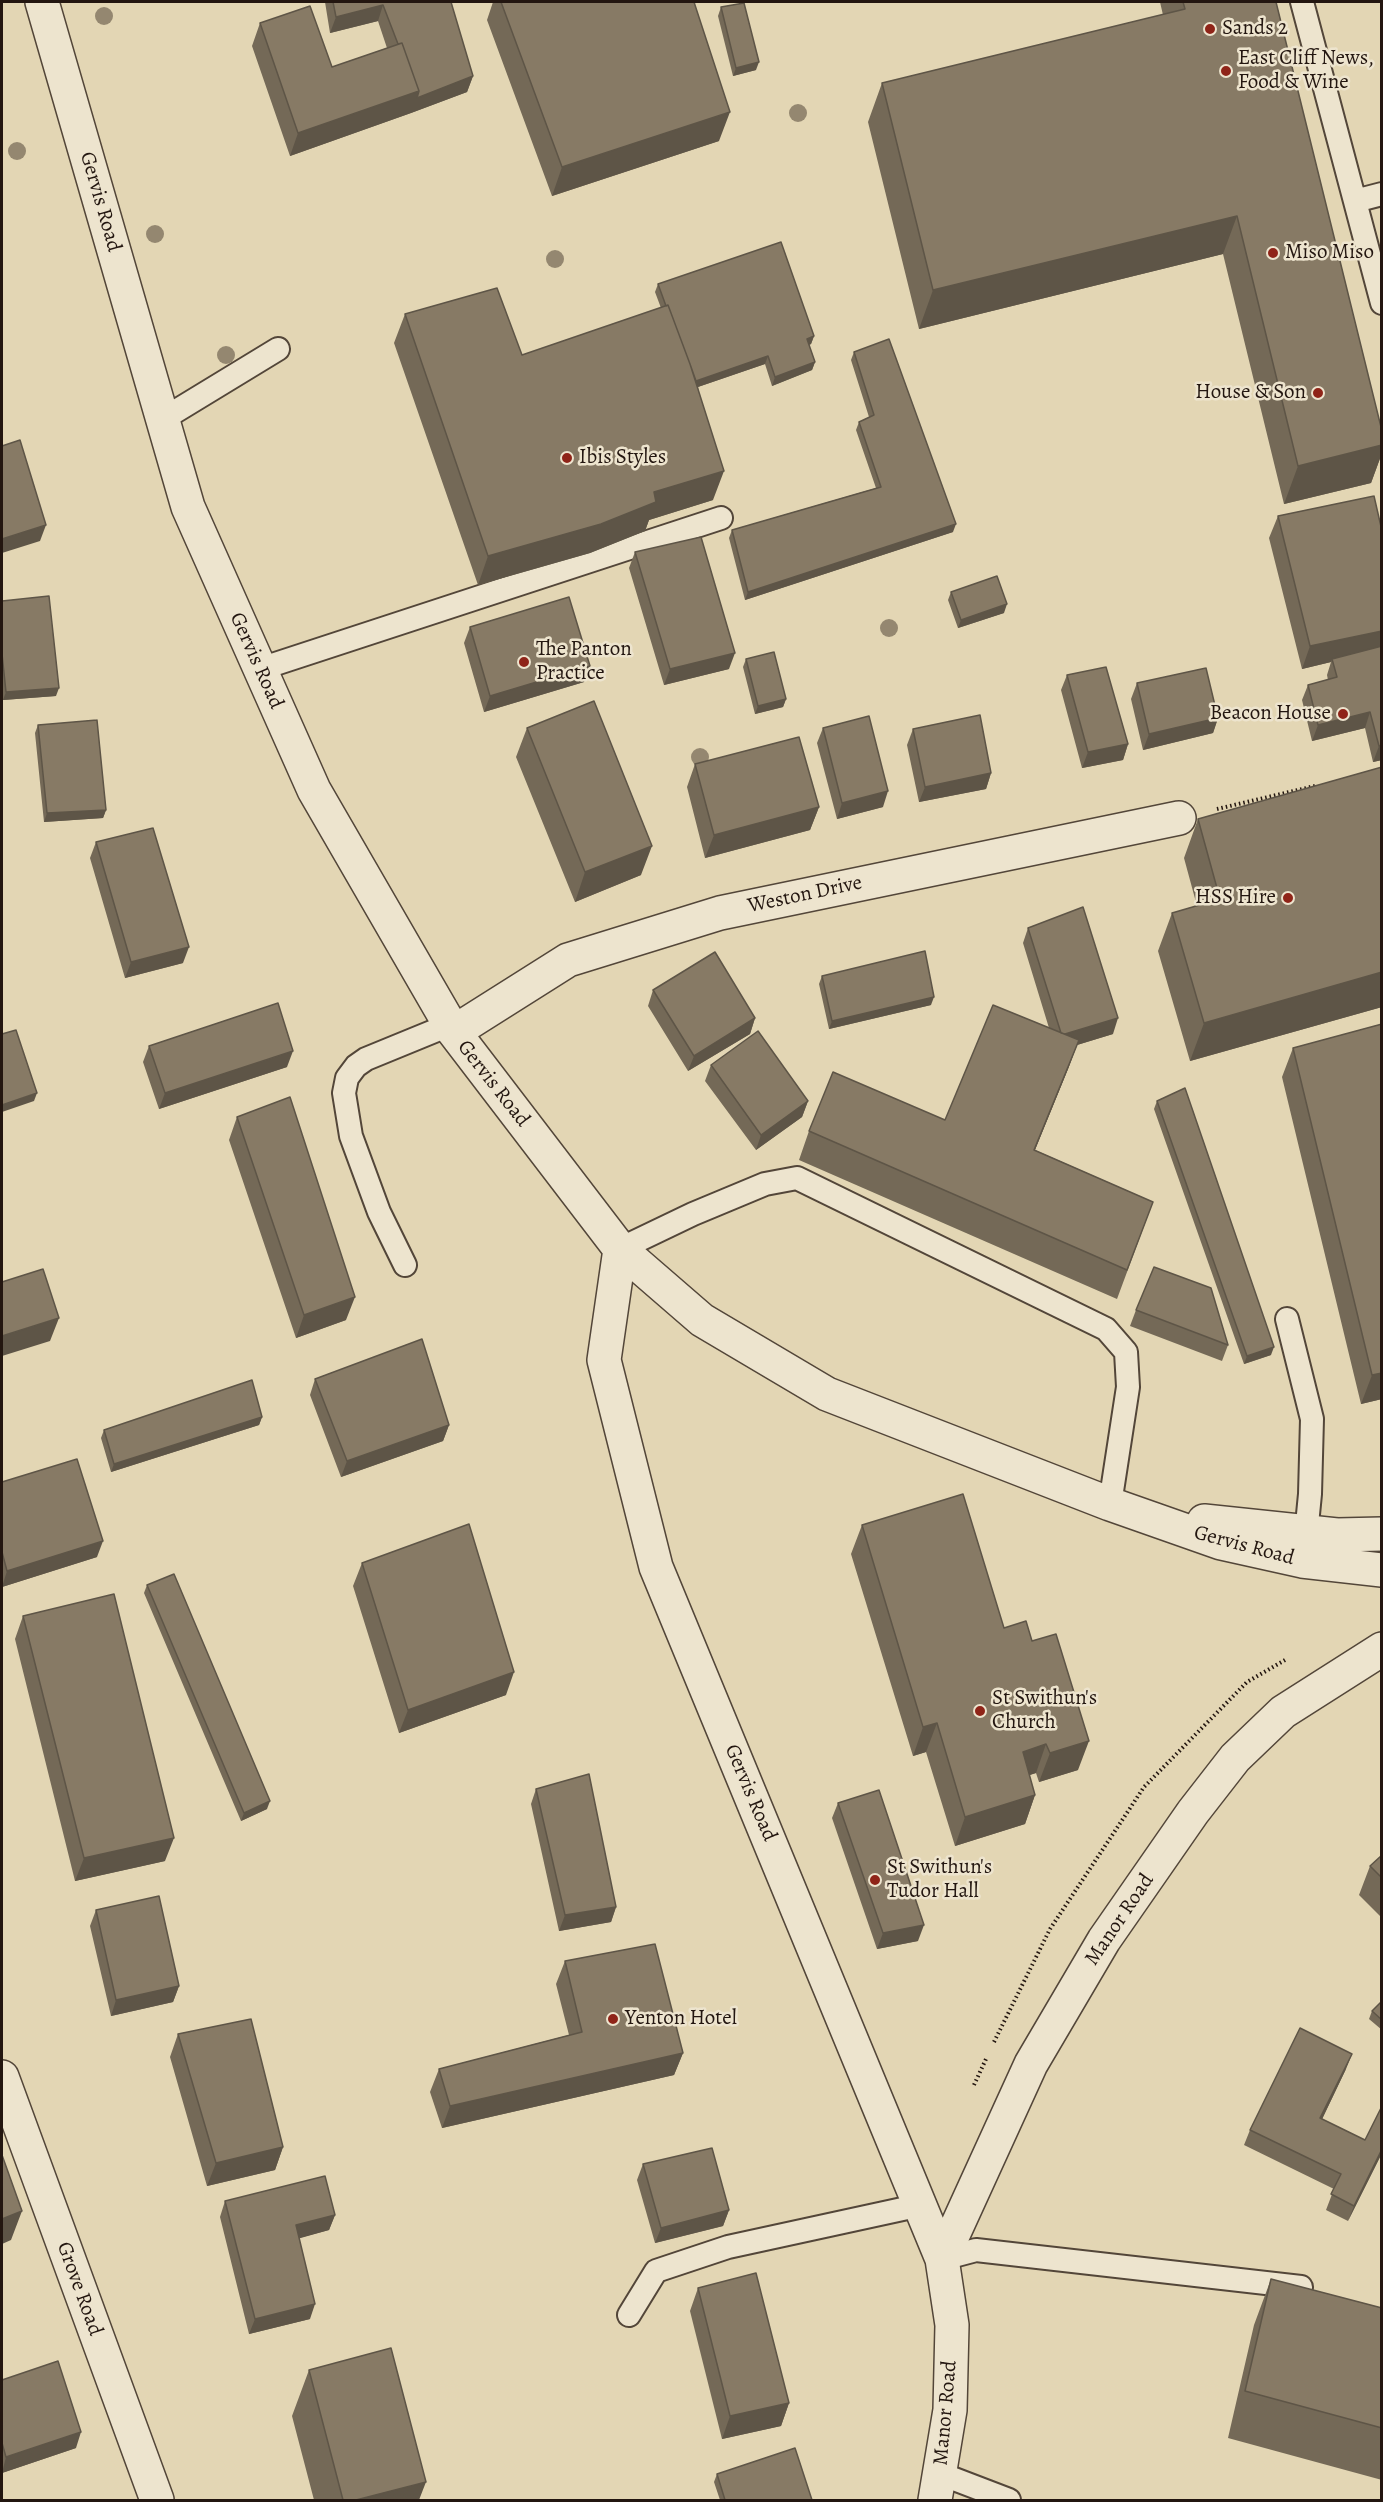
<!DOCTYPE html>
<html>
<head>
<meta charset="utf-8">
<style>
	body { margin:0 }
	#map { position:relative; width:1383px; height:2502px; overflow:hidden; background:#e3d6b4; font-family:Alegreya,serif }
	canvas { display:block }
	.frame { position:absolute; inset:0; border:3px solid #231610; pointer-events:none }
</style>
</head>
<body>
<div id="map">
<canvas width="1383" height="2502"></canvas>
<div class="frame"></div>
</div>
<script>
const ctx = document.querySelector('canvas').getContext('2d');
ctx.lineJoin = 'round';
function toPath(rows) {
  const path = new Path2D();
  for (const r of rows) {
    path.moveTo(r[0], r[1]);
    for (let i = 2; i < r.length; i += 2) path.lineTo(r[i], r[i + 1]);
  }
  return path;
}
function trace(path, color, width, dash) {
  ctx.strokeStyle = color;
  ctx.lineWidth = width;
  ctx.lineCap = dash ? 'butt' : 'round';
  ctx.setLineDash(dash || []);
  ctx.stroke(path);
}
function paint(path, color) {
  ctx.fillStyle = color;
  ctx.fill(path, 'evenodd');
}
function drawText(font, color, halo, rows, align = 'center') {
  ctx.font = font + ' Alegreya,serif';
  ctx.lineWidth = 5;
  ctx.setLineDash([]);
  ctx.textBaseline = 'middle';
  ctx.strokeStyle = halo;
  ctx.fillStyle = color;
  for (const [text, x, y, turn = 0] of rows) {
    ctx.save();
    ctx.translate(x, y);
    ctx.rotate((+turn || 0) * Math.PI / 180);
    ctx.textAlign = isNaN(turn) ? turn : align;
    if (halo) ctx.strokeText(text, 0, 0);
    ctx.fillText(text, 0, 0);
    ctx.restore();
  }
}
const service = toPath([
	[1302,2,1382,303],
	[1355,201,1382,194],
	[163,419,278,349],
	[260,669,721,518],
	[620,1249,693,1214,765,1184,797,1178,1106,1329,1126,1352,1128,1387,1110,1504],
	[405,1265,379,1212,351,1136,344,1093,347,1078,356,1066,366,1059,449,1025],
	[1287,1319,1312,1419,1310,1494,1305,1545],
	[942,2259,976,2250,1301,2287],
	[629,2315,656,2271,728,2247,921,2205],
	[941,2474,1009,2500]
]);
const minor = toPath([
	[42,2,188,507,314,790,454,1032,620,1249,702,1320,827,1394,1110,1504,1221,1543,1302,1561,1382,1570],
	[454,1032,568,960,720,913,1179,818],
	[620,1249,604,1360,656,1567,942,2259,952,2325,950,2410,935,2500],
	[1204,1521,1337,1535,1382,1534],
	[2,2077,157,2500],
	[942,2259,1031,2064,1104,1940,1193,1812,1235,1758,1283,1712,1382,1649]
]);
trace(service, '#534639', 26);
trace(minor, '#534639', 36);
trace(toPath([
	[1217,809,1315,786],
	[994,2042,1050,1929,1144,1787,1247,1682,1285,1660],
	[974,2085,986,2059]
]), '#231610', 4, [1.5, 3]);
trace(service, '#ede4ce', 22);
trace(minor, '#ede4ce', 33);
ctx.fillStyle = '#948770';
for (const [x, y] of [
	[104,16],
	[798,113],
	[17,151],
	[155,234],
	[555,259],
	[226,355],
	[889,628],
	[700,757]
]) {
  ctx.beginPath();
  ctx.arc(x, y, 9, 0, 2 * Math.PI);
  ctx.fill();
}
paint(toPath([
	[325,2,451,2,473,76,467,92,411,113,290,156,252,46,260,23,332,67,387,48,378,21,330,33],
	[493,2,694,2,719,141,552,196,487,20],
	[1160,2,1276,2,1382,431,1382,453,1371,483,1284,504,1223,254,919,329,868,122,882,83,1163,15],
	[721,7,756,70,733,76,718,16],
	[658,284,814,336,811,344,809,345,815,362,812,370,772,386,765,364,698,387,713,500,649,520,645,531,590,553,478,585,394,343,405,314,522,355,661,308,655,292],
	[854,352,953,532,745,600,729,538,732,530,876,488,856,430,859,422,869,417,851,360],
	[1374,496,1382,760,1373,762,1365,728,1312,741,1302,700,1308,685,1328,680,1327,675,1331,662,1302,669,1269,538,1278,516],
	[635,552,729,669,664,685,629,568],
	[951,592,1004,613,958,628,948,600],
	[2,601,56,696,3,700,2,686],
	[470,627,584,682,484,712,464,643],
	[746,659,786,699,783,707,755,714,743,667],
	[1067,675,1128,744,1123,760,1082,768,1061,690],
	[1137,683,1218,718,1213,733,1143,750,1131,699],
	[38,725,106,810,103,818,44,822,35,733],
	[527,728,641,875,575,902,516,757],
	[823,728,883,807,837,819,817,743],
	[913,729,991,773,986,789,919,802,907,745],
	[695,764,819,807,810,830,705,858,687,787],
	[1382,767,1382,1007,1190,1061,1158,951,1172,913,1197,906,1184,858,1198,819],
	[96,842,183,963,125,978,90,858],
	[1028,928,1113,1034,1077,1045,1068,1069,1035,1150,1153,1202,1117,1299,799,1160,809,1131,945,1120,1049,1028,1023,943],
	[822,976,931,1005,829,1029,819,984],
	[653,990,755,1018,750,1034,688,1071,648,1006],
	[1382,1024,1382,1399,1361,1404,1282,1077,1293,1048],
	[149,1046,287,1067,159,1109,143,1062],
	[711,1065,808,1101,802,1117,756,1150,705,1081],
	[1157,1101,1271,1355,1244,1364,1154,1109],
	[237,1117,346,1320,296,1338,229,1140],
	[1136,1310,1228,1345,1222,1361,1130,1326],
	[315,1379,449,1425,443,1441,341,1477,310,1395],
	[262,1417,259,1425,111,1472,101,1438,104,1430],
	[2,1482,97,1557,2,1587],
	[862,1525,1004,1628,1078,1770,1039,1782,1036,1773,1029,1775,1035,1795,1025,1824,955,1846,926,1752,913,1756,851,1554],
	[362,1563,506,1695,399,1733,353,1586],
	[147,1585,267,1809,241,1821,144,1593],
	[23,1616,165,1861,75,1881,15,1639],
	[536,1789,616,1907,611,1922,559,1931,531,1804],
	[838,1803,918,1941,877,1949,832,1818],
	[1382,1855,1382,1918,1359,1895,1370,1866],
	[96,1910,179,1986,173,2002,111,2016,90,1926],
	[565,1961,683,2053,674,2075,442,2128,430,2092,439,2069,569,2035,556,1984],
	[1382,2001,1382,2030,1369,2019,1372,2011],
	[178,2034,283,2147,275,2170,207,2186,170,2057],
	[1346,2069,1322,2119,1365,2140,1382,2106,1382,2153,1348,2221,1326,2210,1334,2189,1244,2145,1250,2130],
	[643,2164,729,2210,723,2226,655,2243,637,2180],
	[225,2201,335,2215,329,2230,299,2238,310,2319,249,2334,220,2217],
	[1271,2279,1382,2308,1382,2480,1228,2438,1254,2325],
	[698,2288,789,2403,781,2426,722,2439,690,2311],
	[309,2370,419,2500,314,2500,292,2416],
	[2,2380,76,2448,2,2473],
	[717,2474,812,2500,720,2500,714,2482]
]), '#746957');
paint(toPath([
	[383,5,378,21,330,33,336,17],
	[759,62,756,70,733,76,736,68],
	[473,76,467,92,411,113,290,156,298,133,419,91],
	[730,112,719,141,552,196,562,167],
	[1237,216,1223,254,919,329,933,290],
	[814,336,811,344,804,347,807,339],
	[768,356,765,364,689,390,692,382],
	[815,362,812,370,772,386,775,377],
	[1382,445,1382,453,1371,483,1284,504,1298,466],
	[724,471,713,500,649,520,645,531,590,553,478,585,488,556,654,492],
	[956,524,953,532,745,600,748,592],
	[46,525,40,541,2,553,2,539],
	[1007,604,1004,613,958,628,961,620],
	[1382,631,1382,652,1332,659,1331,662,1302,669,1310,646],
	[735,653,729,669,664,685,670,669],
	[590,666,584,682,484,712,490,696],
	[59,688,56,696,3,700,6,692],
	[786,699,783,707,755,714,758,706],
	[1370,712,1365,728,1312,741,1318,725],
	[1218,718,1213,733,1143,750,1149,734],
	[1128,744,1123,760,1082,768,1088,752],
	[1382,745,1382,760,1373,762,1379,746],
	[991,773,986,789,919,802,925,787],
	[888,791,883,807,837,819,842,803],
	[819,807,810,830,705,858,714,835],
	[106,810,103,818,44,822,47,813],
	[652,846,641,875,575,902,585,872],
	[189,947,183,963,125,978,131,962],
	[1382,972,1382,1007,1190,1061,1204,1023],
	[934,997,931,1005,829,1029,832,1021],
	[755,1018,750,1034,688,1071,694,1056],
	[1118,1018,1113,1034,1077,1045,1068,1069,1023,1179,1062,1035],
	[293,1051,287,1067,159,1109,165,1093],
	[37,1093,34,1101,2,1112,2,1105],
	[808,1101,802,1117,756,1150,761,1135],
	[355,1297,346,1320,296,1338,304,1315],
	[59,1318,50,1341,2,1356,2,1336],
	[1274,1347,1271,1355,1244,1364,1247,1356],
	[1382,1373,1382,1399,1361,1404,1372,1375],
	[262,1417,259,1425,111,1472,114,1464],
	[449,1425,443,1441,341,1477,347,1461],
	[103,1541,97,1557,2,1587,7,1571],
	[514,1672,506,1695,399,1733,408,1710],
	[937,1723,926,1752,913,1756,923,1727],
	[1089,1741,1078,1770,1039,1782,1050,1753],
	[1046,1744,1036,1773,1012,1781,1023,1752],
	[1035,1795,1025,1824,955,1846,965,1817],
	[270,1801,267,1809,241,1821,244,1813],
	[174,1838,165,1861,75,1881,84,1858],
	[616,1907,611,1922,559,1931,565,1915],
	[924,1925,918,1941,877,1949,883,1933],
	[179,1986,173,2002,111,2016,116,2000],
	[683,2053,674,2075,442,2128,450,2106],
	[1352,2054,1346,2069,1315,2134,1320,2118],
	[283,2147,275,2170,207,2186,216,2163],
	[1382,2149,1382,2153,1348,2221,1354,2206],
	[729,2210,723,2226,655,2243,661,2228],
	[22,2211,11,2240,2,2244,2,2219],
	[335,2215,329,2230,290,2241,296,2225],
	[315,2304,310,2319,249,2334,255,2319],
	[789,2403,781,2426,722,2439,730,2416],
	[81,2432,76,2448,2,2473,6,2457],
	[426,2482,419,2500,356,2500]
]), '#5e5547');
const building = toPath([
	[333,2,451,2,473,76,417,98,419,91,402,43,398,44,383,5,336,17,333,2],
	[501,2,694,2,730,112,562,167,501,2],
	[1183,2,1276,2,1382,431,1382,445,1298,466,1237,216,933,290,882,83,1185,9,1183,2],
	[744,3,759,62,736,68,721,7,744,3],
	[310,6,332,67,402,43,419,91,298,133,260,23,310,6],
	[781,242,814,336,807,339,815,362,775,377,768,356,696,381,690,364,668,305,666,306,658,284,781,242],
	[497,288,522,355,668,305,690,364,724,471,654,492,656,502,601,524,488,556,405,314,497,288],
	[889,339,956,524,748,592,732,530,881,487,859,422,874,415,854,352,889,339],
	[20,440,46,525,2,539,2,446,20,440],
	[1374,496,1382,531,1382,631,1310,646,1278,516,1374,496],
	[701,537,735,653,670,669,635,552,701,537],
	[997,576,1007,604,961,620,951,592,997,576],
	[49,596,59,688,6,692,2,654,2,601,49,596],
	[569,597,590,666,490,696,470,627,569,597],
	[1382,646,1382,745,1379,746,1370,712,1318,725,1308,685,1337,677,1332,659,1382,646],
	[774,652,786,699,758,706,746,659,774,652],
	[1106,667,1128,744,1088,752,1067,675,1106,667],
	[1206,668,1218,718,1149,734,1137,683,1206,668],
	[594,701,652,846,585,872,527,728,594,701],
	[980,715,991,773,925,787,913,729,980,715],
	[869,716,888,791,842,803,823,728,869,716],
	[97,720,106,810,47,813,38,725,97,720],
	[799,737,819,807,714,835,695,764,799,737],
	[1382,767,1382,972,1204,1023,1172,913,1220,899,1198,819,1382,767],
	[153,828,189,947,131,962,96,842,153,828],
	[1083,907,1118,1018,1065,1034,1061,1033,1028,928,1083,907],
	[925,951,934,997,832,1021,822,976,925,951],
	[715,952,755,1018,694,1056,653,990,715,952],
	[278,1003,293,1051,165,1093,149,1046,278,1003],
	[993,1005,1079,1040,1034,1150,1153,1202,1127,1270,809,1131,833,1072,945,1120,993,1005],
	[1382,1024,1382,1373,1372,1375,1293,1048,1382,1024],
	[16,1030,37,1093,2,1105,2,1034,16,1030],
	[758,1031,808,1101,761,1135,711,1065,758,1031],
	[1185,1088,1274,1347,1247,1356,1157,1101,1185,1088],
	[290,1097,355,1297,304,1315,237,1117,290,1097],
	[1154,1267,1211,1288,1228,1345,1136,1310,1154,1267],
	[43,1269,59,1318,2,1336,2,1282,43,1269],
	[422,1339,449,1425,347,1461,315,1379,422,1339],
	[252,1380,262,1417,114,1464,104,1430,252,1380],
	[77,1459,103,1541,7,1571,2,1552,2,1482,77,1459],
	[963,1494,1004,1628,1026,1621,1032,1641,1056,1634,1089,1741,1050,1753,1046,1744,1023,1752,1035,1795,965,1817,937,1723,923,1727,862,1525,963,1494],
	[469,1524,514,1672,408,1710,362,1563,469,1524],
	[174,1574,270,1801,244,1813,147,1585,174,1574],
	[114,1594,174,1838,84,1858,23,1616,114,1594],
	[589,1774,616,1907,565,1915,536,1789,589,1774],
	[879,1790,924,1925,883,1933,838,1803,879,1790],
	[1382,1855,1382,1878,1370,1866,1382,1855],
	[159,1896,179,1986,116,2000,96,1910,159,1896],
	[655,1944,683,2053,450,2106,439,2069,582,2032,565,1961,655,1944],
	[1382,2001,1382,2020,1372,2011,1382,2001],
	[251,2019,283,2147,216,2163,178,2034,251,2019],
	[1300,2028,1352,2054,1320,2118,1365,2140,1382,2106,1382,2149,1354,2206,1331,2194,1341,2174,1250,2130,1300,2028],
	[712,2148,729,2210,661,2228,643,2164,712,2148],
	[2,2155,22,2211,2,2219,2,2155],
	[325,2176,335,2215,296,2225,315,2304,255,2319,225,2201,325,2176],
	[756,2273,789,2403,730,2416,698,2288,756,2273],
	[1271,2279,1382,2308,1382,2428,1245,2391,1271,2279],
	[391,2348,426,2482,356,2500,343,2500,309,2370,391,2348],
	[58,2361,81,2432,6,2457,2,2443,2,2380,58,2361],
	[795,2448,812,2500,725,2500,717,2474,795,2448]
]);
paint(building, '#877a65');
trace(building, '#5e5547', 1.5);
for (const [x, y, r, color] of [
	[1210,29,6,"#8f2418"],
	[1226,71,6,"#8f2418"],
	[1273,253,6,"#8f2418"],
	[1318,393,6,"#8f2418"],
	[567,458,6,"#8f2418"],
	[524,662,6,"#8f2418"],
	[1343,714,6,"#8f2418"],
	[1288,898,6,"#8f2418"],
	[980,1711,6,"#8f2418"],
	[875,1880,6,"#8f2418"],
	[613,2019,6,"#8f2418"]
]) {
  const dot = new Path2D();
  dot.arc(x, y, r, 0, 2 * Math.PI);
  ctx.fillStyle = color;
  ctx.fill(dot);
  trace(dot, '#ede4ce', 2);
}
drawText('21px', '#231610', '#ede4ce', [
	["Sands 2",1222,29],
	["East Cliff News,",1238,59],
	["Food & Wine",1238,83],
	["Miso Miso",1285,253],
	["House & Son",1306,393,"right"],
	["Ibis Styles",579,458],
	["The Panton",536,650],
	["Practice",536,674],
	["Beacon House",1331,714,"right"],
	["HSS Hire",1276,898,"right"],
	["St Swithun's",992,1699],
	["Church",992,1723],
	["St Swithun's",887,1868],
	["Tudor Hall",887,1892],
	["Yenton Hotel",625,2019]
], 'left');
drawText('21px', '#231610', '#ede4ce', [
	["Gervis Road",100,202,74],
	["Gervis Road",256,661,66],
	["Weston Drive",805,895,-12],
	["Gervis Road",493,1084,52],
	["Gervis Road",1244,1546,15],
	["Gervis Road",750,1793,67],
	["Manor Road",1120,1920,-56],
	["Grove Road",79,2289,70],
	["Manor Road",946,2413,-85]
]);
</script>
</body>
</html>
